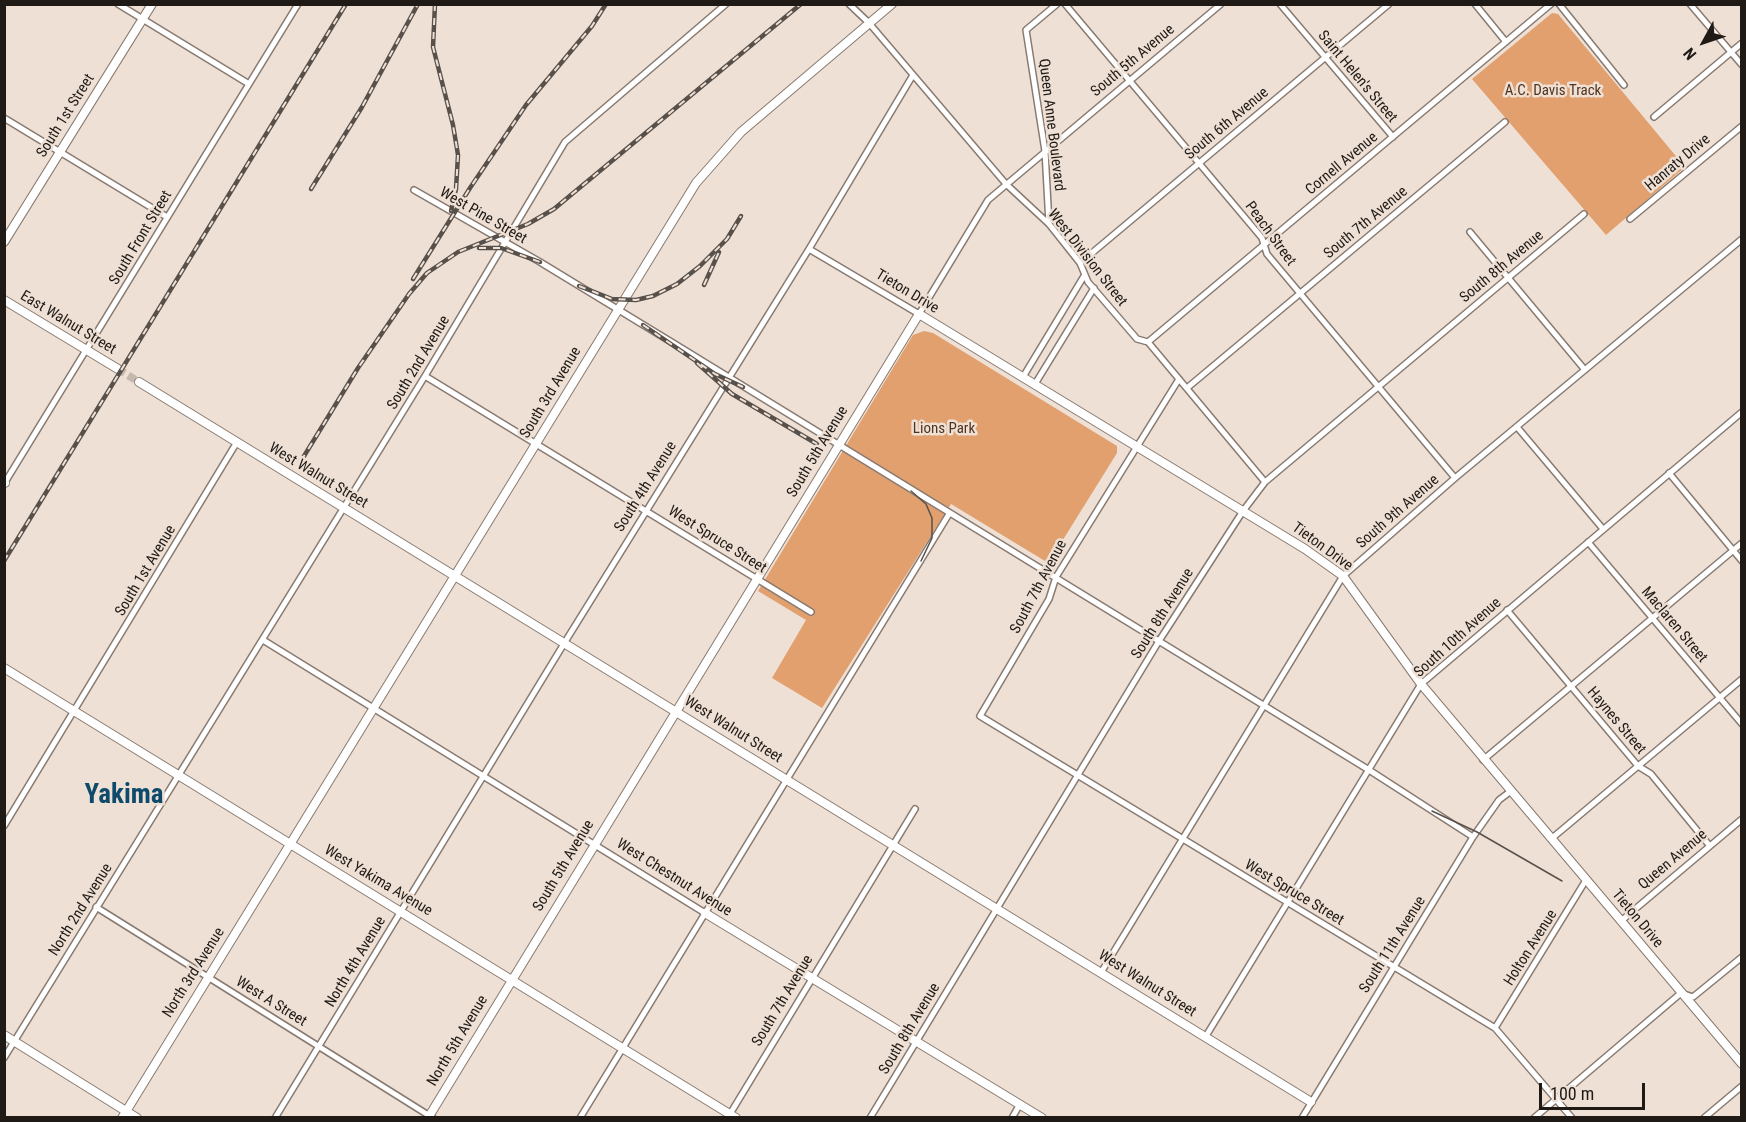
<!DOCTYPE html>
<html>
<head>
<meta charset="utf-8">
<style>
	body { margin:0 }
	#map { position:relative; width:1746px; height:1122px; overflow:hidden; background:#efe0d5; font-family:"Roboto Condensed",sans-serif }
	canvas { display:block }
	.frame { position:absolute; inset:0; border:6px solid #1f1a16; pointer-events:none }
	.north { position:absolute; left:1674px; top:12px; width:60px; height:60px; -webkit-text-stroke:4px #efe0d5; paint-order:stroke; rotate:230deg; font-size:16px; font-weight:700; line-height:24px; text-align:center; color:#1f1a16 }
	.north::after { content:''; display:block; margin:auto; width:21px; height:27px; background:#1f1a16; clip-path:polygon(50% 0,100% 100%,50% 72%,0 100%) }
	.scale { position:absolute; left:1539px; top:1083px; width:106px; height:27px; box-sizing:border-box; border:3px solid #1f1a16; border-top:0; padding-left:8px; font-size:18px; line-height:21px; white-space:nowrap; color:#1f1a16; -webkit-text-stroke:4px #efe0d5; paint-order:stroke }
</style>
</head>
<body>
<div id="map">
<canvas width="1746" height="1122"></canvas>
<div class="frame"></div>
<div class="north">N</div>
<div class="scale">100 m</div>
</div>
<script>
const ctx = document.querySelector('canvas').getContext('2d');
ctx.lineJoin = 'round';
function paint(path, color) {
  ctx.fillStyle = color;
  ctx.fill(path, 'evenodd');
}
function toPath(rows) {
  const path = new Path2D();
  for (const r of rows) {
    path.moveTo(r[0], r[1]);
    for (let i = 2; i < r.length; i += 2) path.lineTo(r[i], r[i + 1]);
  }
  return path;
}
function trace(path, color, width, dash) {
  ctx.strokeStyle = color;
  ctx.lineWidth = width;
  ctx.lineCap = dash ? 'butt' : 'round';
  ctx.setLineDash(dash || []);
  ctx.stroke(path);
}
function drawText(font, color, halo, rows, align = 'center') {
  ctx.font = font + ' "Roboto Condensed",sans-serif';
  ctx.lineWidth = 5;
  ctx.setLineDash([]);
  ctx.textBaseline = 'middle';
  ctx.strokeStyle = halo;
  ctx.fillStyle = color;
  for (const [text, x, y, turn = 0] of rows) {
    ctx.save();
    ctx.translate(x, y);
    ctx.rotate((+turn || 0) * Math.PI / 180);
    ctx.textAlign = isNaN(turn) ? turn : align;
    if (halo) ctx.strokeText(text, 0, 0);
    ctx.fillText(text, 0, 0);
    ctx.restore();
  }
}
paint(toPath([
	[1552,13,1558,14,1685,167,1606,235,1472,79],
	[924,331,933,333,1117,446,1117,453,1051,559,1045,561,951,504,822,708,772,678,806,620,758,591,913,335]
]), '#e1a06e');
trace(toPath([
	[118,369,139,382]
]), '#c5b8af', 8, [8, 4]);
const street = toPath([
	[118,4,249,84],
	[849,4,869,23,1006,184,1049,224,1080,263,1088,282,1137,339,1148,342,1265,482],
	[1065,4,1262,238,1267,254,1455,478],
	[1280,4,1393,137],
	[1475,4,1506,42],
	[1559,4,1624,85],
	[1690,4,1742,65],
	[1654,117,1742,43],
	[4,118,167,217],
	[414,190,540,262,673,343,1369,770,1473,837],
	[1630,219,1742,126],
	[1049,224,1045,151,1026,30,1057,4],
	[1470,232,1585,370],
	[809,249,919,314,988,200,1221,4],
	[1080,263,1389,4],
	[1148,342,1551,4],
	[425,376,811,612],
	[1023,377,1084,276],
	[1179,379,1056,577,1049,599,980,716,1495,1028,1572,1118],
	[1035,384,1094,288],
	[1187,388,1505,122],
	[1517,427,1603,529],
	[1669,473,1742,561],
	[4,484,298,4],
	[1588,542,1742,724],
	[1507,610,1638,766,1651,774,1709,845],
	[263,640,705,913],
	[1483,760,1742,543],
	[4,826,237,442],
	[1551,839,1742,679],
	[96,907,433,1118],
	[1621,921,1742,819],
	[1102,971,1343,576,1455,478,1742,239],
	[1495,1028,1586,880],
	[1206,1036,1421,684,1742,412],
	[4,1058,425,376,565,142,726,4],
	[730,1114,915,809],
	[275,1118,565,642,809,249,913,75],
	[580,1118,949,514],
	[870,1118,1159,641,1243,511,1265,482,1584,214],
	[1012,1118,1020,1104],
	[1302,1118,1473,837,1499,800,1511,791],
	[1534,1118,1681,993,1693,997,1742,957],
	[1704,1118,1742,1086]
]);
const secondary = toPath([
	[4,242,152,4],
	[4,300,118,369],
	[139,382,1311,1102],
	[4,482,5,483],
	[4,668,736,1118],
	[705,913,1042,1118],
	[4,1035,137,1118],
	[122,1118,696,183,741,132,892,4],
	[428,1118,919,314,1305,549,1343,576,1421,684,1742,1064]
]);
trace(street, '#887a70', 8);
trace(secondary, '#887a70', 10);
trace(street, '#fff', 5);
trace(secondary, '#fff', 8);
trace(toPath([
	[911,491,926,504,932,518,932,538,921,561],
	[1432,811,1477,832,1562,881]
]), '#58504a', 1.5);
const rail = toPath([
	[435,4,433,47,453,125,458,155,456,189,451,211],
	[311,189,362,107,418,4],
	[479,248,501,248,540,262],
	[413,279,470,188,526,105,592,26,606,4],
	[704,285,719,252],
	[579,286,612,299,636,300,653,296,677,284,700,266,727,239,741,216],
	[643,325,715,374,743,387],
	[697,363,732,394,817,444],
	[301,461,358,368,409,294,427,273,458,252,528,224,554,209,801,4],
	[4,561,346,4]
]);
trace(rail, '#58504a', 4.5);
trace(rail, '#efe0d5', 2, [7]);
drawText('15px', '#1f1a16', '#efe0d5', [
	["South 5th Avenue",1133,61,-40],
	["Saint Helen's Street",1357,77,50],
	["South 1st Street",66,116,-58],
	["South 6th Avenue",1227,124,-40],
	["Queen Anne Boulevard",1051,125,83],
	["Hanraty Drive",1678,163,-40],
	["Cornell Avenue",1342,164,-40],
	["West Pine Street",483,216,30],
	["South 7th Avenue",1366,223,-40],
	["Peach Street",1270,234,54],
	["South Front Street",141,238,-59],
	["West Division Street",1087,258,52],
	["South 8th Avenue",1502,267,-40],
	["Tieton Drive",907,292,31],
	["East Walnut Street",68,323,31],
	["South 2nd Avenue",419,363,-59],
	["South 3rd Avenue",551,393,-59],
	["South 5th Avenue",818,452,-59],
	["West Walnut Street",318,476,31],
	["South 4th Avenue",646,487,-58],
	["South 9th Avenue",1398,512,-41],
	["West Spruce Street",717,540,32],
	["Tieton Drive",1322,547,36],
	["South 1st Avenue",146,571,-59],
	["South 7th Avenue",1039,587,-62],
	["South 8th Avenue",1163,614,-58],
	["Maclaren Street",1674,625,50],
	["South 10th Avenue",1458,638,-42],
	["Haynes Street",1616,721,50],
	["West Walnut Street",733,730,32],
	["Queen Avenue",1673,860,-40],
	["South 5th Avenue",564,866,-59],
	["West Chestnut Avenue",674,878,32],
	["West Yakima Avenue",378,881,31],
	["West Spruce Street",1294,893,31],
	["North 2nd Avenue",81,910,-58],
	["Tieton Drive",1637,919,50],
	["South 11th Avenue",1393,945,-58],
	["Holton Avenue",1531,948,-58],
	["North 4th Avenue",356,962,-59],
	["North 3rd Avenue",194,973,-58],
	["West Walnut Street",1147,984,32],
	["South 7th Avenue",783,1001,-59],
	["West A Street",271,1002,32],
	["South 8th Avenue",910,1029,-59],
	["North 5th Avenue",458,1041,-59]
]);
drawText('15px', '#52331b', '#efe0d5', [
	["A.C. Davis Track",1553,91],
	["Lions Park",944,429]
]);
drawText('bold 27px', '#0d4a6b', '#efe0d5', [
	["Yakima",124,796]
]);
</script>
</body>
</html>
